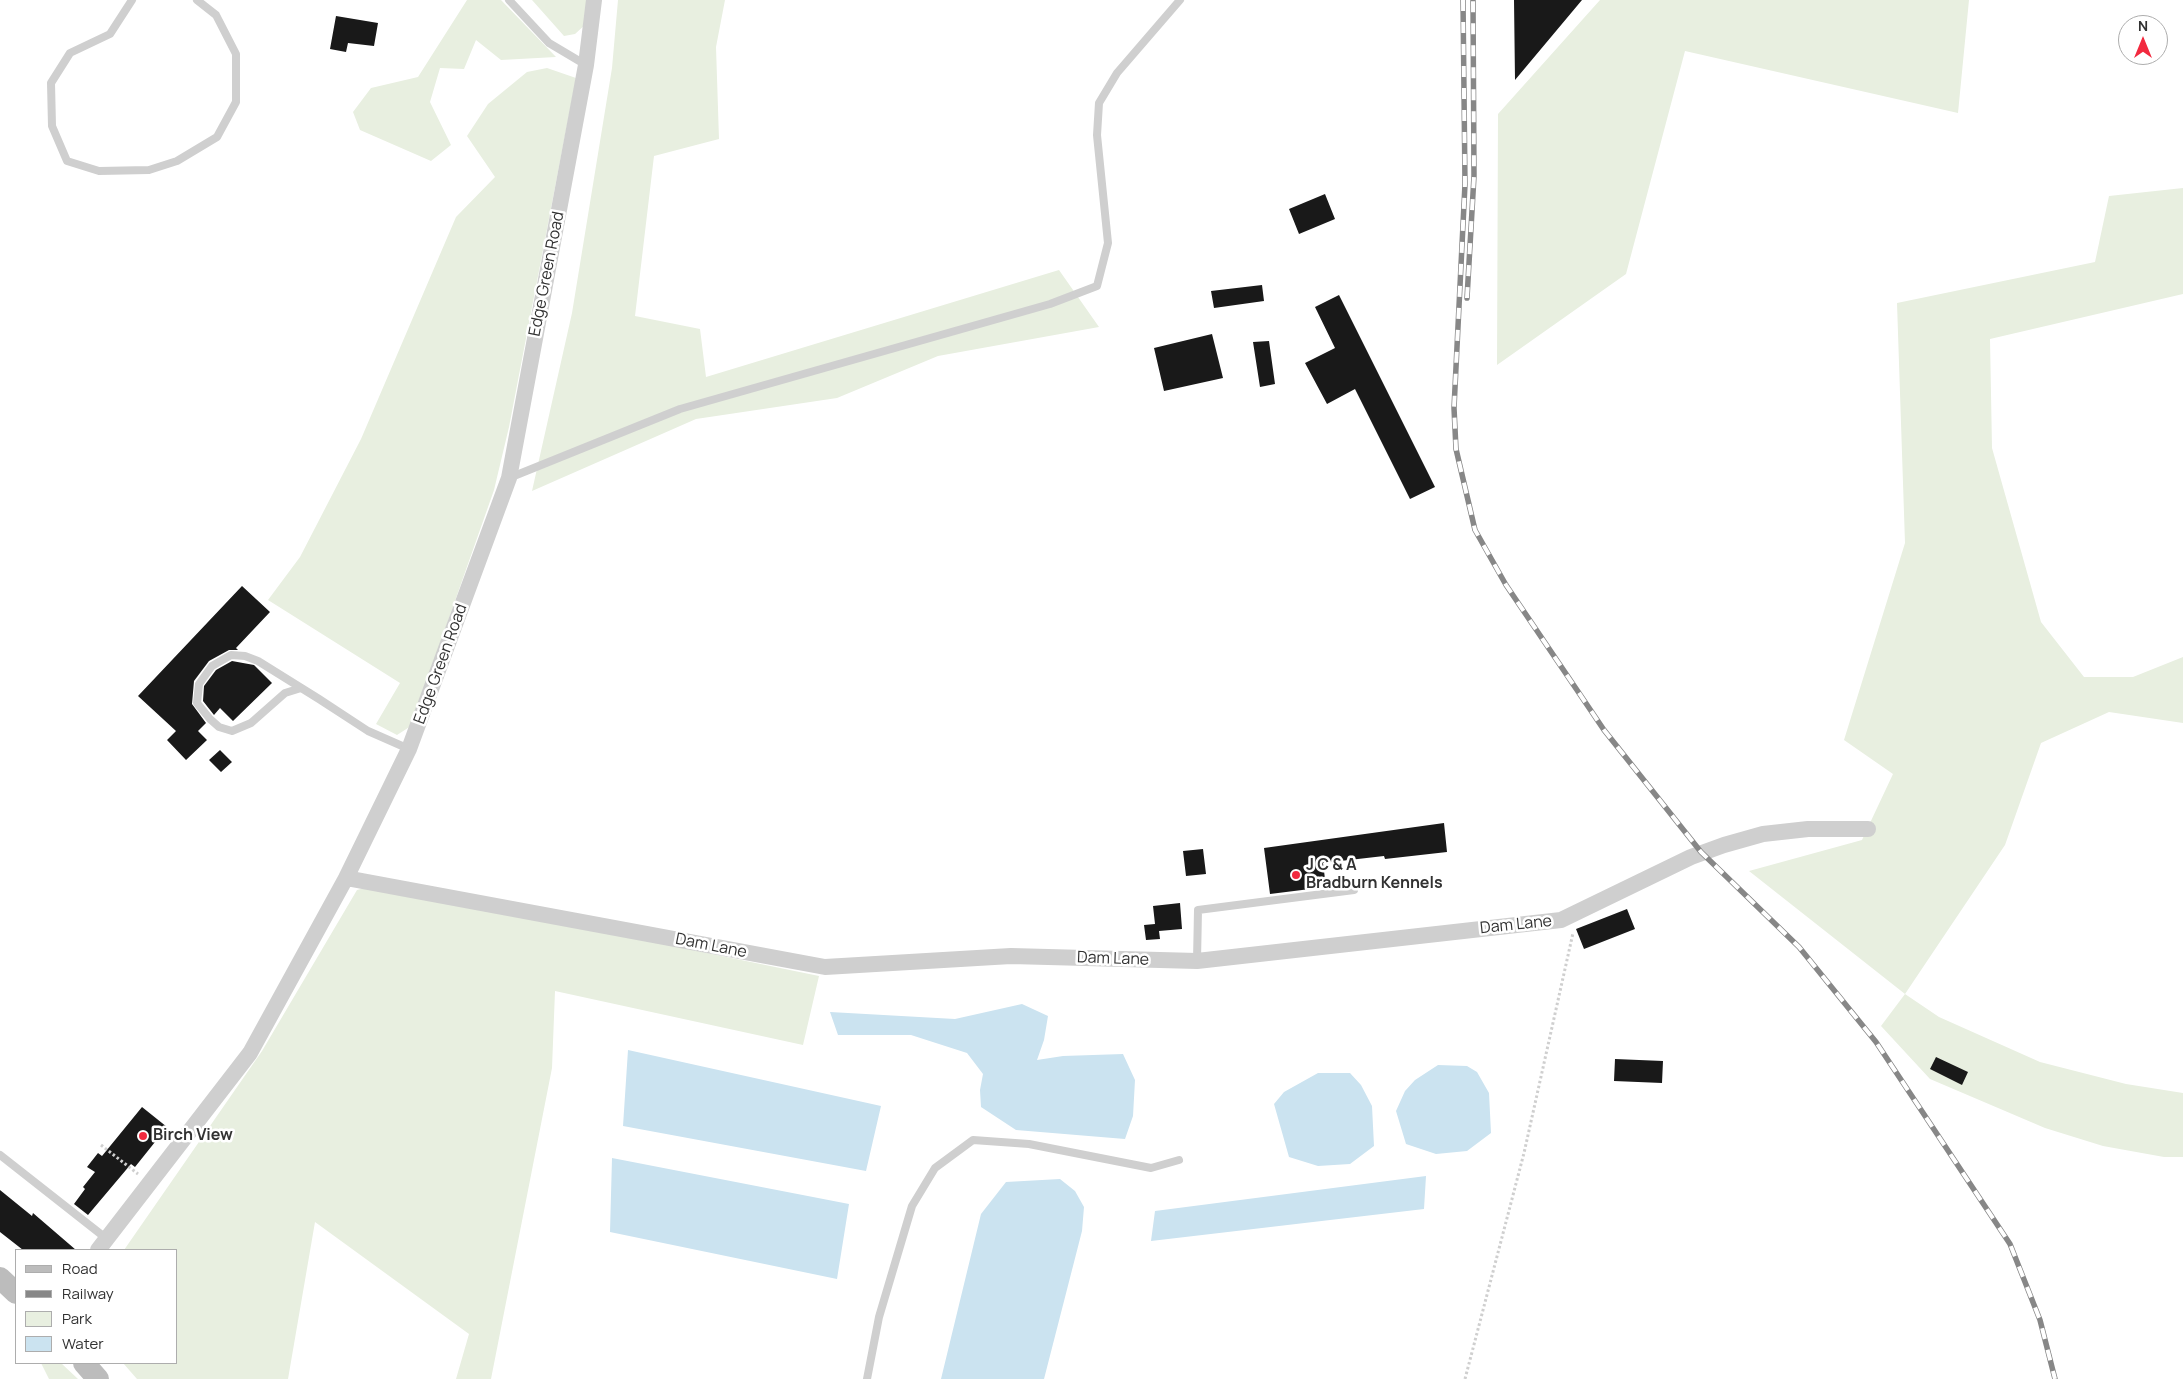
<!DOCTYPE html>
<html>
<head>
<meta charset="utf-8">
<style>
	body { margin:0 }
	#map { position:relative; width:2183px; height:1379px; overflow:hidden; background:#fff; font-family:Manrope,sans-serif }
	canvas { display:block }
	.legend { position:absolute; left:15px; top:1249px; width:162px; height:115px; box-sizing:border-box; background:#fff; border:1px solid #adadad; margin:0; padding:6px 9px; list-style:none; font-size:15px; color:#323232 }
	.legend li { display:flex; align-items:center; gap:10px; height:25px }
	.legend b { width:25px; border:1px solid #adadad }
	.north { position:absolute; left:2118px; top:15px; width:50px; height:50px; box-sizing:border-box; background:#fff; border:1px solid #adadad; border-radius:50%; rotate:0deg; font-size:14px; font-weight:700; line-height:20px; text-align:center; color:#323232 }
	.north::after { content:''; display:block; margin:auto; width:18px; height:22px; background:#f22a3f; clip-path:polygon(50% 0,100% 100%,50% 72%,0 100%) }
</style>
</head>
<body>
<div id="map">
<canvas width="2183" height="1379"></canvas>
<ul class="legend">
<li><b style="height:6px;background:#bcbcbc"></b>Road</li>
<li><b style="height:6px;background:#878787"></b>Railway</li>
<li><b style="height:14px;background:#e8efe0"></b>Park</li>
<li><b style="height:14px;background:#cbe3f0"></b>Water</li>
</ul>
<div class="north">N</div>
</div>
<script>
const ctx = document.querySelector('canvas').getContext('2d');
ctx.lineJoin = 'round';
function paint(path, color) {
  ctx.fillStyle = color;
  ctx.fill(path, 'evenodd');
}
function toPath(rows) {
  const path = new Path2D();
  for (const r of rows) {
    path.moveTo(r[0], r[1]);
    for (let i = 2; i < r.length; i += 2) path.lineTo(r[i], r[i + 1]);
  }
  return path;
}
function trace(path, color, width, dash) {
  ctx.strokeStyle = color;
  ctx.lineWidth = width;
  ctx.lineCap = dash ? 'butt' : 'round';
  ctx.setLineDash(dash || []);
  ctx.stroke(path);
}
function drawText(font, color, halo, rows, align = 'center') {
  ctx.font = font + ' Manrope,sans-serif';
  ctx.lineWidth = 5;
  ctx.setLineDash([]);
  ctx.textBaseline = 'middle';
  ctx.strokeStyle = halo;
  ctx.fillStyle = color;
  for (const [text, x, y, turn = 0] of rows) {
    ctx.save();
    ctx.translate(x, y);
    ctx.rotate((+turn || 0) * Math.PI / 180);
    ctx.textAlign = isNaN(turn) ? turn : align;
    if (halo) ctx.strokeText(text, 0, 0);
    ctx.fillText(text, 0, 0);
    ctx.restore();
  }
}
paint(toPath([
	[467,0,501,0,556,57,501,60,476,40,464,69,440,68,430,102,451,145,431,161,360,130,353,112,371,88,418,77],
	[532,0,589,0,586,24,575,34,564,36],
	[618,0,725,0,716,47,719,139,654,156,635,316,700,329,706,377,1059,270,1099,327,938,356,837,398,696,419,532,491,572,313,612,68],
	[1600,0,1969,0,1958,113,1685,51,1626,274,1497,365,1498,114],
	[547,68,576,78,509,427,494,490,411,726,397,735,376,724,400,683,268,600,300,557,361,439,456,217,495,177,467,136,488,104,527,72],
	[2183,188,2183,294,1990,339,1992,448,2041,622,2084,677,2133,677,2183,657,2183,723,2109,712,2041,743,2005,845,1905,994,1939,1017,2040,1062,2126,1084,2183,1093,2183,1157,2164,1157,2103,1146,2045,1128,1930,1079,1881,1026,1905,994,1749,871,1862,840,1893,774,1844,740,1905,543,1897,303,2095,262,2109,196],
	[376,885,819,976,803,1045,555,991,552,1068,491,1379,456,1379,469,1334,315,1222,288,1379,137,1379,123,1363,176,1363,176,1250,124,1250,262,1051,357,890],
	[41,1363,61,1363,78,1379,49,1379]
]), '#e8efe0');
paint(toPath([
	[1022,1004,1048,1016,1044,1040,1037,1060,1063,1056,1123,1054,1135,1080,1133,1116,1125,1139,1016,1130,981,1107,980,1090,983,1074,967,1053,911,1035,838,1035,830,1012,955,1019],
	[628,1050,881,1106,866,1171,623,1126],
	[1438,1065,1467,1066,1477,1072,1489,1093,1491,1133,1467,1151,1436,1154,1406,1144,1396,1111,1405,1091,1415,1080],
	[1318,1073,1350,1073,1361,1085,1372,1106,1374,1146,1350,1164,1318,1166,1289,1157,1274,1104,1284,1092],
	[612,1158,849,1204,837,1279,610,1232],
	[1426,1176,1424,1209,1151,1241,1155,1211],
	[1060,1179,1075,1191,1084,1207,1082,1231,1044,1379,941,1379,981,1214,1006,1182]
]), '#cbe3f0');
paint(toPath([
	[1514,0,1582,0,1515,80],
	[336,16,378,23,374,46,348,43,346,52,330,49],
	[1325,194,1335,219,1299,234,1289,209],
	[1262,285,1264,301,1214,308,1211,291],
	[1339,295,1435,487,1410,499,1355,389,1327,404,1305,363,1335,348,1315,307],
	[1212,334,1223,378,1164,391,1154,348],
	[1269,341,1275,384,1260,387,1253,342],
	[242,586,270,612,236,648,238,650,229,650,209,661,194,681,192,704,206,723,198,731,207,740,186,760,167,740,176,731,138,696],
	[232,661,254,665,272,683,233,721,220,708,214,715,203,701,204,686,216,670],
	[220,750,232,762,221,772,209,760],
	[1444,823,1447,852,1385,859,1384,856,1323,863,1326,887,1270,894,1264,848],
	[1203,849,1206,874,1186,876,1183,851],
	[1180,903,1182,929,1159,931,1160,939,1146,940,1144,925,1155,924,1153,906],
	[1627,909,1635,929,1584,949,1576,929],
	[1936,1057,1968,1072,1962,1085,1930,1069],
	[1615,1059,1663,1061,1662,1083,1614,1081],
	[142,1107,167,1127,135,1167,131,1164,88,1215,74,1204,85,1189,83,1187,95,1172,87,1167,98,1153,102,1156],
	[0,1190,32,1216,33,1213,76,1250,23,1250,0,1232]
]), '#191919');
trace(toPath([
	[101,1145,138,1174],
	[1465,1379,1524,1153,1573,933]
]), '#cfcfcf', 3, [2.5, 2.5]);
trace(toPath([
	[132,0,110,34,70,53,51,83,52,126,67,161,99,171,149,170,177,161,217,137,236,102,236,54,216,15,197,0],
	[509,0,549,43,586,65],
	[509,478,680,409,1050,304,1097,286,1108,243,1097,135,1099,103,1117,73,1180,0],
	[301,688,285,693,251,723,232,731,219,727,210,719,197,703,199,684,212,666,231,655,245,656,258,661,319,699,368,731,409,749],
	[1197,961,1198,910,1354,890],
	[0,1155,107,1239],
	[867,1379,879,1317,912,1206,935,1168,973,1140,1029,1144,1151,1168,1179,1160]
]), '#cfcfcf', 8);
trace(toPath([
	[346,878,825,967,1011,956,1197,961,1561,920,1691,857,1724,845,1763,834,1808,829,1868,829],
	[98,1250,250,1053,346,878,409,749,509,478,586,65,594,0]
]), '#cfcfcf', 16);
trace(toPath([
	[0,1278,16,1293],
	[84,1363,98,1379]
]), '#bcbcbc', 22);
const rail = toPath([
	[1463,0,1465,184,1454,408,1456,449,1475,530,1506,585,1604,730,1701,852,1799,947,1876,1042,2010,1244,2040,1320,2055,1379],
	[1467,298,1474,176,1473,0]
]);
trace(rail, '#878787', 5.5);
trace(rail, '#fff', 4, [11]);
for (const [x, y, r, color] of [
	[1296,875,5,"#f22a3f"],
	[143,1136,5,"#f22a3f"]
]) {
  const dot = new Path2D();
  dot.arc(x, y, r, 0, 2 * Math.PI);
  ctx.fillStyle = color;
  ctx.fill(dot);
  trace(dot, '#fff', 2);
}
drawText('16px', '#323232', '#fff', [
	["Edge Green Road",547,274,-79],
	["Edge Green Road",441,664,-70],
	["Dam Lane",1516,925,-6],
	["Dam Lane",711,946,11],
	["Dam Lane",1113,959,2]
]);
drawText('bold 16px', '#323232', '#fff', [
	["J C & A",1306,866],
	["Bradburn Kennels",1306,884],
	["Birch View",153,1136]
], 'left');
</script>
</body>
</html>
